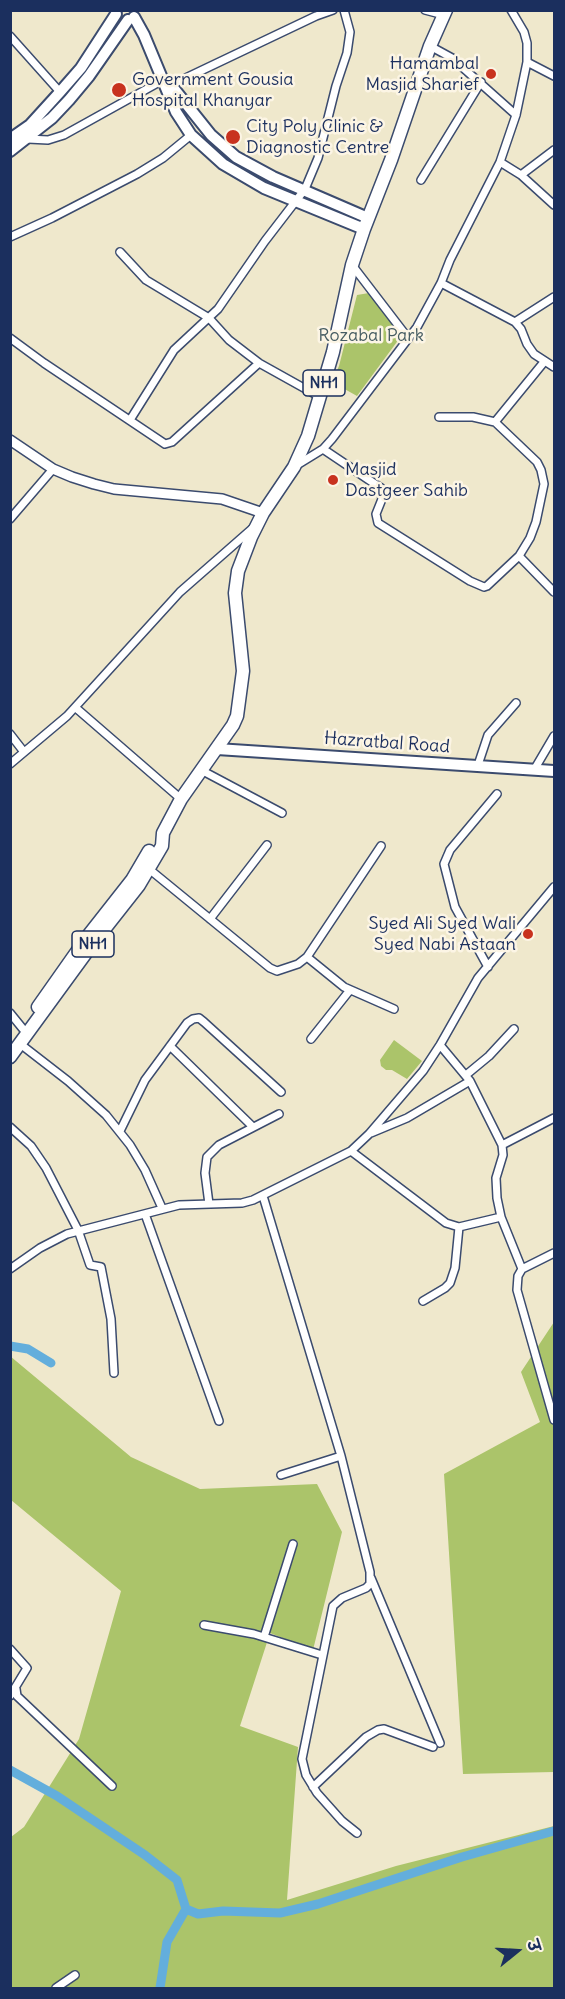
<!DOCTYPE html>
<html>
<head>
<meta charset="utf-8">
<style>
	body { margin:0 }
	#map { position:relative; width:565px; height:1999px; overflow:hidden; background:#efe8cc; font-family:Delius,"Playpen Sans Deva",sans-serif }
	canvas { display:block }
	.frame { position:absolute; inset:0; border:12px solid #1b2f5e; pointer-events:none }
	.north { position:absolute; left:487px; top:1921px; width:60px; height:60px; -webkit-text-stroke:4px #fcf5e5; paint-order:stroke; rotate:72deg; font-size:16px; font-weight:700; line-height:24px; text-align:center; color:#1b2f5e }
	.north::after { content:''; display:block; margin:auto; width:21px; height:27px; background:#1b2f5e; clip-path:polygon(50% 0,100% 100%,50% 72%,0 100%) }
</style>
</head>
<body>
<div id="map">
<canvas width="565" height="1999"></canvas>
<div class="frame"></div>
<div class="north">उ</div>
</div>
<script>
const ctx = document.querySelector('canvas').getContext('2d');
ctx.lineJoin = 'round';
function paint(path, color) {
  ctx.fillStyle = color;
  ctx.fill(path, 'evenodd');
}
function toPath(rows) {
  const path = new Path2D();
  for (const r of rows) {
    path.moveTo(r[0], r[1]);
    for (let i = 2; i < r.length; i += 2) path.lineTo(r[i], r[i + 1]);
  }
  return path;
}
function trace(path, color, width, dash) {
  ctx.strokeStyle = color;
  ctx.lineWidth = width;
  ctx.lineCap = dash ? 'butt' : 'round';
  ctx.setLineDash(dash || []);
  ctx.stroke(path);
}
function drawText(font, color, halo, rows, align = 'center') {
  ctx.font = font + ' Delius,sans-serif';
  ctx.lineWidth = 5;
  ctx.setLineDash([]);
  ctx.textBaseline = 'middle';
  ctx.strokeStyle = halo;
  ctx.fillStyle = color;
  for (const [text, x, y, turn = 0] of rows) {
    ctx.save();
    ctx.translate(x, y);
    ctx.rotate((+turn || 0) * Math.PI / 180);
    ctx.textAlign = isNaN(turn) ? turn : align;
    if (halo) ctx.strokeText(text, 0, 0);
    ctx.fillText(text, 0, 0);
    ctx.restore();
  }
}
paint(toPath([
	[369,293,402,335,357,396,332,382,339,366,357,295],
	[394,1040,422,1061,407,1079,392,1070,386,1070,381,1066,380,1060],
	[554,1322,554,1772,463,1774,444,1474,540,1422,521,1372],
	[10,1356,131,1457,200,1489,317,1484,342,1532,313,1650,270,1633,240,1726,298,1747,287,1900,396,1866,554,1826,554,1988,11,1988,11,1837,24,1827,79,1739,121,1591,11,1500]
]), '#abc46a');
trace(toPath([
	[10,1346,28,1349,51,1363],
	[10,1770,57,1796,145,1855,177,1880,186,1909,198,1914,223,1911,280,1913,318,1904,462,1857,554,1831],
	[160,1988,167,1942,186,1909]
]), '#63aedc', 9);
const minor = toPath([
	[425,10,444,15],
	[10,36,60,92],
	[430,46,452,58,516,115],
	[527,62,554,76],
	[171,85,316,16,333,10],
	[28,139,48,140,64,135,163,80],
	[500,162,521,175,554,205],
	[521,175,554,150],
	[421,180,481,82],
	[10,237,52,218,137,174,163,158,191,135],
	[120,252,146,280,209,318,229,340,259,363,320,397],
	[352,265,408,338],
	[441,283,515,322,521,329,527,344,534,354,554,367],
	[515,322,554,297],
	[10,338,44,363,165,444,172,442,259,363],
	[439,417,473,417,495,422,537,462,541,470,544,484,536,522,530,538,519,556],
	[130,420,174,350,218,309,265,241,305,189,318,158,336,86,347,53,350,32,344,10],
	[495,422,544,362],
	[323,449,381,488,382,499,376,514,378,523,470,581,484,587,487,586,519,556,554,592],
	[297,465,323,449,332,439,417,327,441,283,450,260,500,162,516,115,527,62,527,43,524,32,511,10],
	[10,519,53,469],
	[76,708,181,799],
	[10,734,24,752],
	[10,764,67,716,180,592,253,528],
	[478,765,488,735,516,703],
	[201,770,282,813],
	[534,770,554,736],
	[149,869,270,968,277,971,298,964,307,957,381,846],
	[210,919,267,845],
	[307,957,344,987,394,1009],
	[488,967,455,907,444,864,450,850,497,794],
	[10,1013,23,1029],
	[311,1039,350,990],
	[19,1043,68,1081,106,1115,130,1145,145,1170,162,1208],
	[440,1045,470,1081,502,1145,503,1155,496,1178,497,1198,501,1217,522,1269],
	[170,1046,253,1127],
	[466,1075,489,1056,514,1029],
	[10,1127,31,1146,46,1168,78,1230,90,1265,101,1267,111,1319,114,1373],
	[120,1131,145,1080,187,1023,193,1019,199,1018,204,1022,281,1092],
	[371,1133,407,1118,470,1081],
	[502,1145,554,1118],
	[351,1151,446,1223,459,1227,501,1217],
	[263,1196,341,1456,370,1572,370,1584,366,1588,342,1598,333,1606,302,1759,306,1775,317,1793,342,1821,357,1833],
	[209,1204,205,1173,207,1157,219,1145,279,1114],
	[145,1214,219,1421],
	[10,1269,40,1248,67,1234,179,1205,242,1203,253,1200,351,1151,369,1134,423,1071,440,1045,478,978,554,887],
	[522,1269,518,1276,517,1290,554,1420],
	[522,1269,554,1253],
	[423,1301,445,1288,450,1283,455,1268,459,1227],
	[281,1475,341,1456],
	[371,1578,440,1743],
	[204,1625,254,1634,322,1655],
	[264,1637,293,1544],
	[10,1649,27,1668,10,1696],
	[16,1689,17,1696,112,1786],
	[313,1787,366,1737,378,1730,384,1729,433,1747],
	[56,1988,75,1975]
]);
const tertiary = toPath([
	[10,440,53,469,72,477,94,484,114,489,222,499,263,513]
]);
const secondary = toPath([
	[217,749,554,771]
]);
const primary = toPath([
	[134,17,144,35,176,112,191,135,223,164,264,188,364,229],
	[163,80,171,85,211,135,236,157,273,177,368,218],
	[10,139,30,125,60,92,81,68,116,14],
	[10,151,52,118,69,100,89,76,128,20]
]);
const trunk = toPath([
	[38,1007,88,936,132,880,149,851],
	[10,1057,91,946,139,885,162,846,163,833,181,799,233,725,237,716,243,671,235,593,238,571,251,537,263,513,294,467,308,436,333,352,352,265,364,229,391,160,430,46,446,10]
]);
trace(minor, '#3b4b6e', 10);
trace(tertiary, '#3b4b6e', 12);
trace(secondary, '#3b4b6e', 14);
trace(primary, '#3b4b6e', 14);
trace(trunk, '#3b4b6e', 15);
trace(minor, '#fff', 7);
trace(tertiary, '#fff', 9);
trace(secondary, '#fff', 10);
trace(primary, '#fff', 10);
trace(trunk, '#fff', 12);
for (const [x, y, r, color] of [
	[491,74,6,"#c8321e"],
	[119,90,8,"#c8321e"],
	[233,137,8,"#c8321e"],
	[333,480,6,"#c8321e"],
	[528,934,6,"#c8321e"]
]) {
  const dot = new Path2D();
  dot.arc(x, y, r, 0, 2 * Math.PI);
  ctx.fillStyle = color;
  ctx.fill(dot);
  trace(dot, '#fcf5e5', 2);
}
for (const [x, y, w] of [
	[324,383,42],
	[93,944,42]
]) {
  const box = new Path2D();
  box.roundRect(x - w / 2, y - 13, w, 26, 4.5);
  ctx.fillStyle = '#fcf5e5';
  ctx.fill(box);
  trace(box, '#1b2f5e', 1.5);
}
drawText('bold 16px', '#1b2f5e', null, [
	["NH1",324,383],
	["NH1",93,944]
]);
drawText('18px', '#1b2f5e', '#fcf5e5', [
	["Hamambal",479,64,"right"],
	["Masjid Sharief",479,85,"right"],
	["Government Gousia",132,80],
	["Hospital Khanyar",132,101],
	["City Poly Clinic &",246,127],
	["Diagnostic Centre",246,148],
	["Masjid",345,470],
	["Dastgeer Sahib",345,491],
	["Syed Ali Syed Wali",516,924,"right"],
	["Syed Nabi Astaan",516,945,"right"]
], 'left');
drawText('18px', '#465c62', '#fcf5e5', [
	["Rozabal Park",371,336]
]);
drawText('18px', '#1b2f5e', '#fcf5e5', [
	["Hazratbal Road",387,743,4]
]);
</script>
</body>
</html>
